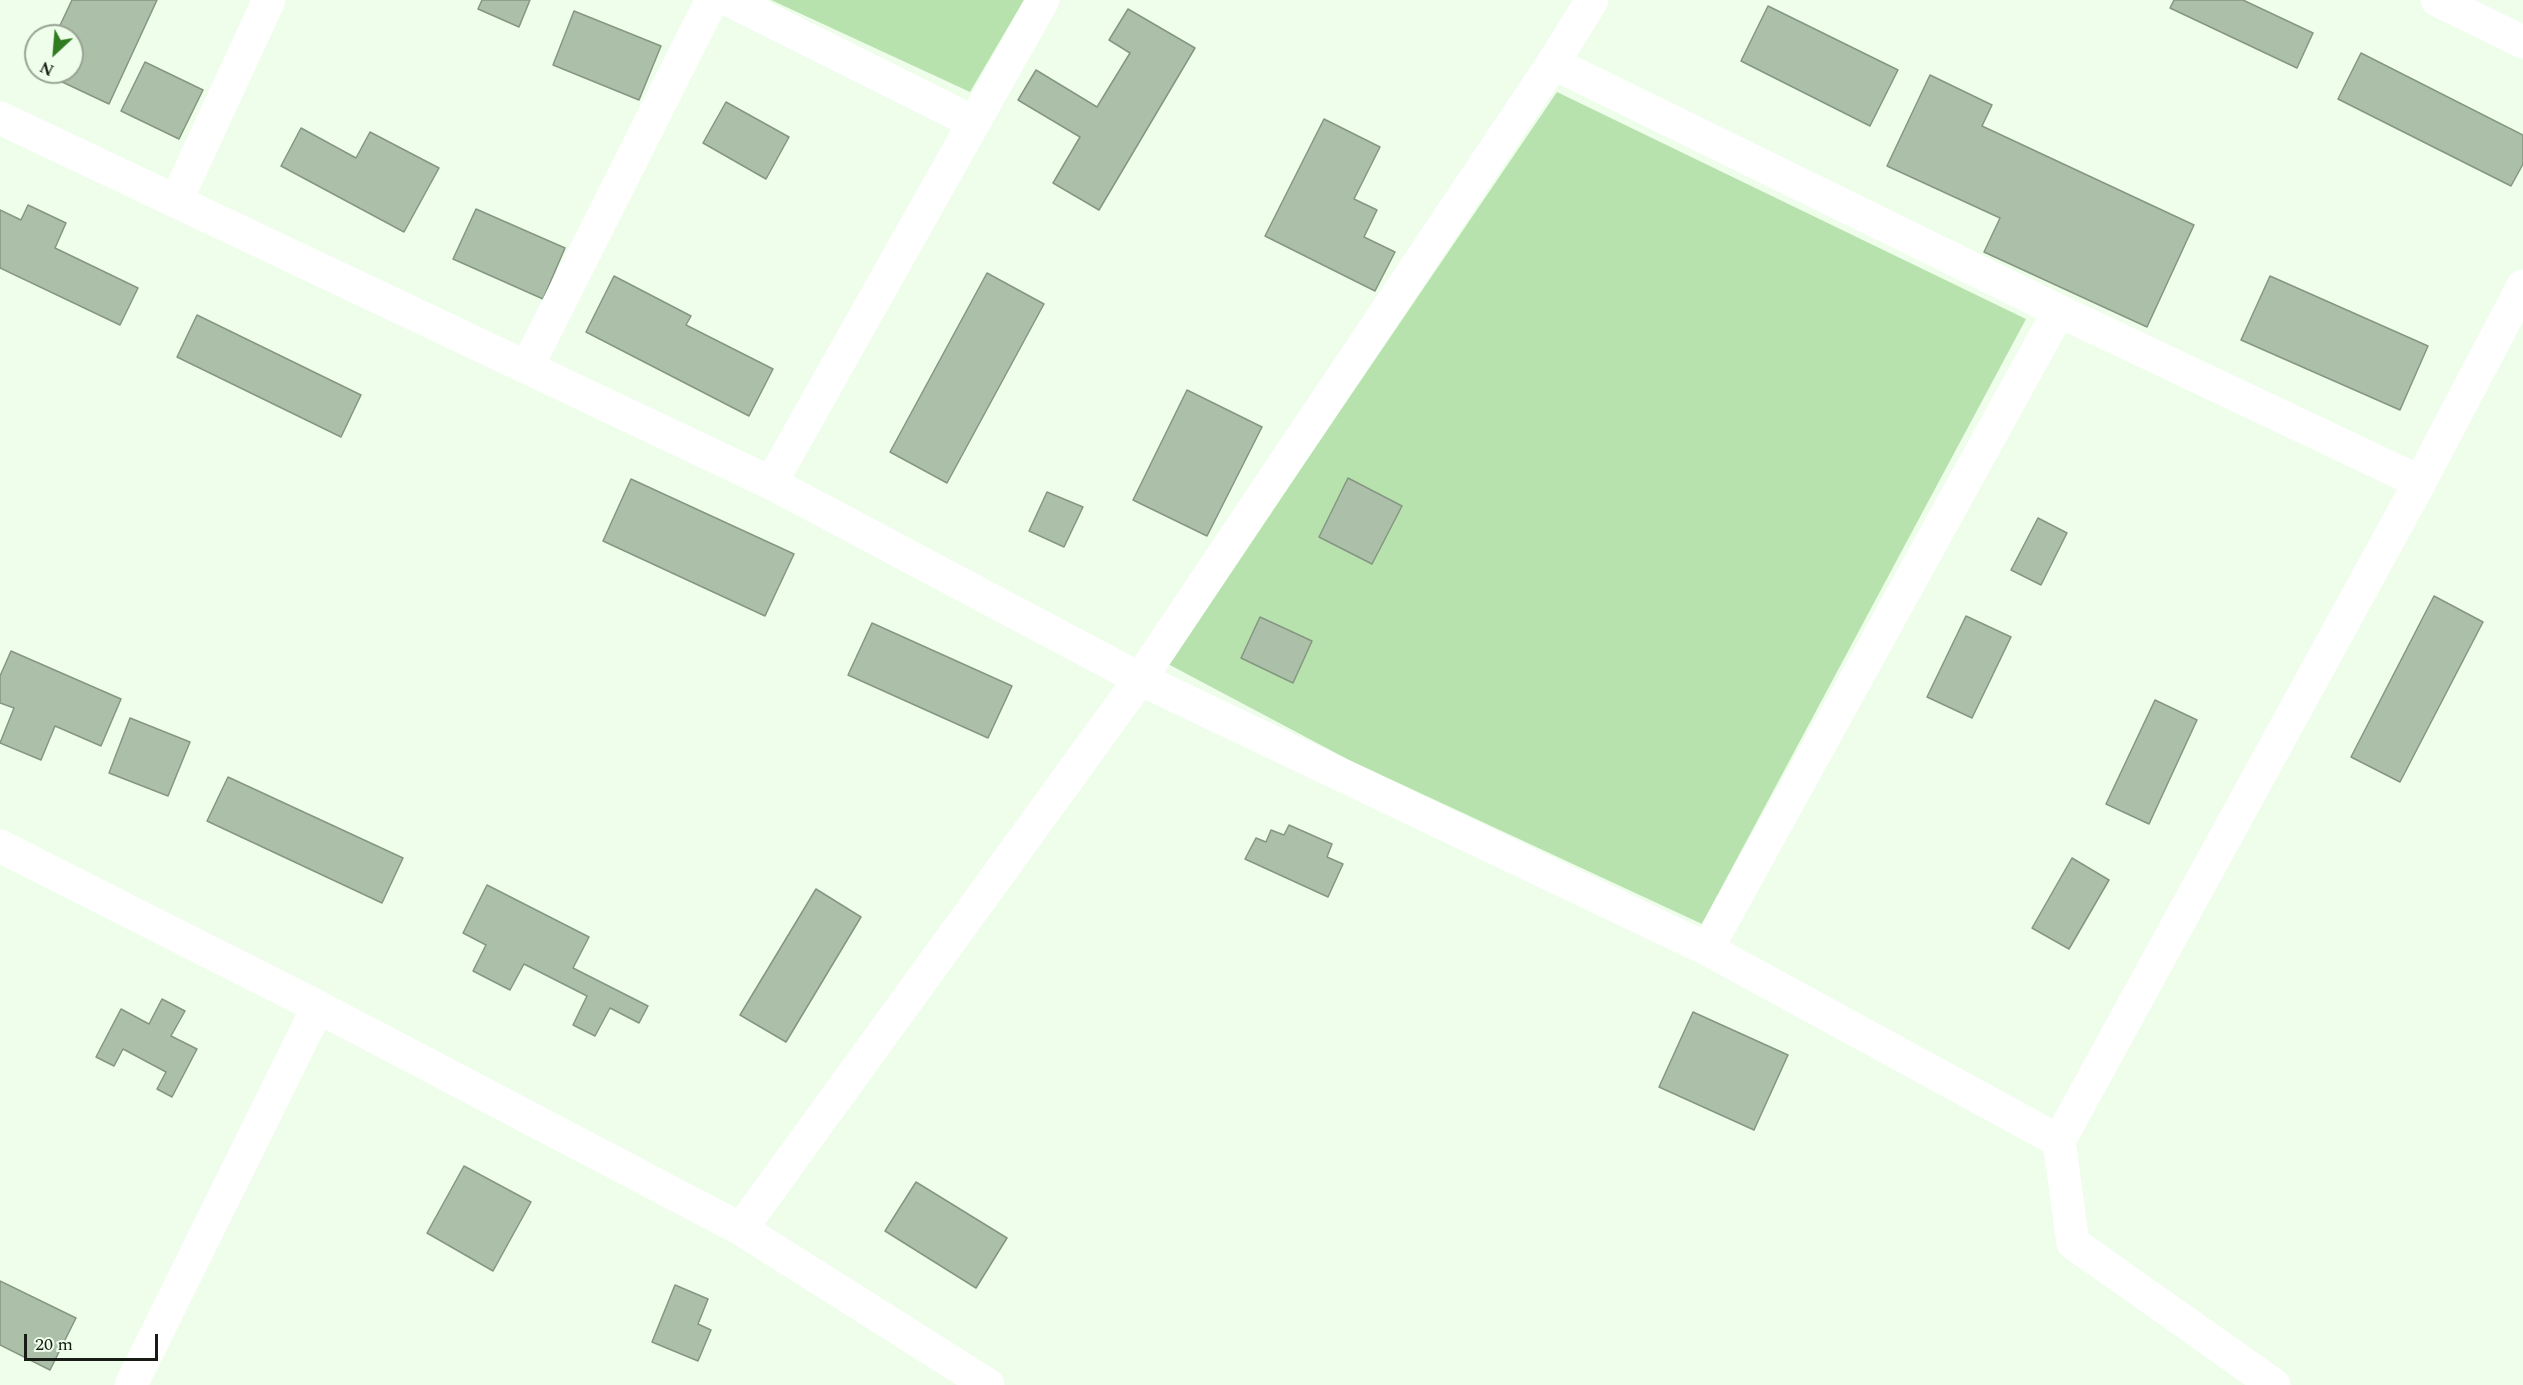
<!DOCTYPE html>
<html>
<head>
<meta charset="utf-8">
<style>
	body { margin:0 }
	#map { position:relative; width:2523px; height:1385px; overflow:hidden; background:#eefeeb; font-family:Spectral,serif }
	canvas { display:block }
	.north { position:absolute; left:24px; top:24px; width:60px; height:60px; box-sizing:border-box; background:#eefeeb; border:2px solid #98a495; border-radius:50%; rotate:206deg; font-size:16px; font-weight:700; line-height:24px; text-align:center; color:#171d15 }
	.north::after { content:''; display:block; margin:auto; width:21px; height:27px; background:#317b21; clip-path:polygon(50% 0,100% 100%,50% 72%,0 100%) }
	.scale { position:absolute; left:24px; top:1334px; width:134px; height:27px; box-sizing:border-box; border:3px solid #171d15; border-top:0; padding-left:8px; font-size:18px; line-height:21px; white-space:nowrap; color:#171d15; -webkit-text-stroke:4px #eefeeb; paint-order:stroke }
</style>
</head>
<body>
<div id="map">
<canvas width="2523" height="1385"></canvas>
<div class="north">N</div>
<div class="scale">20 m</div>
</div>
<script>
const ctx = document.querySelector('canvas').getContext('2d');
ctx.lineJoin = 'round';
function paint(path, color) {
  ctx.fillStyle = color;
  ctx.fill(path, 'evenodd');
}
function toPath(rows) {
  const path = new Path2D();
  for (const r of rows) {
    path.moveTo(r[0], r[1]);
    for (let i = 2; i < r.length; i += 2) path.lineTo(r[i], r[i + 1]);
  }
  return path;
}
function trace(path, color, width, dash) {
  ctx.strokeStyle = color;
  ctx.lineWidth = width;
  ctx.lineCap = dash ? 'butt' : 'round';
  ctx.setLineDash(dash || []);
  ctx.stroke(path);
}
paint(toPath([
	[771,0,1024,0,970,92],
	[1557,92,2026,319,1702,924,1349,760,1168,664]
]), '#b7e2ae');
const building = toPath([
	[72,0,157,0,109,104,41,72,72,72,72,36,55,36,72,0],
	[482,0,530,0,519,27,478,9,482,0],
	[2174,0,2243,0,2313,33,2297,68,2170,8,2174,0],
	[1768,6,1898,70,1870,126,1741,61,1768,6],
	[1128,9,1195,48,1099,210,1053,183,1080,137,1018,100,1036,70,1097,107,1130,53,1109,40,1128,9],
	[574,11,661,46,639,100,553,65,574,11],
	[2361,53,2523,135,2523,164,2511,186,2338,99,2361,53],
	[145,62,203,90,179,139,121,111,145,62],
	[1930,75,1992,105,1982,126,2194,225,2147,327,1984,252,2000,218,1887,166,1930,75],
	[726,102,789,137,766,179,703,143,726,102],
	[1324,119,1380,147,1354,199,1377,210,1364,237,1395,252,1375,291,1265,236,1324,119],
	[301,128,356,158,370,132,439,168,404,232,281,166,301,128],
	[28,205,66,223,55,248,138,288,120,325,0,268,0,210,21,220,28,205],
	[476,209,565,248,543,299,453,259,476,209],
	[987,273,1044,304,947,483,890,452,987,273],
	[614,276,691,316,686,325,773,369,749,416,586,332,614,276],
	[2270,276,2428,346,2400,410,2241,340,2270,276],
	[197,315,361,395,341,437,177,357,197,315],
	[1187,390,1262,427,1207,536,1133,500,1187,390],
	[1348,478,1402,506,1372,564,1319,537,1348,478],
	[631,479,794,554,765,616,603,541,631,479],
	[1047,492,1083,507,1064,547,1029,531,1047,492],
	[2038,518,2067,533,2041,585,2011,570,2038,518],
	[2434,596,2483,622,2400,782,2351,757,2434,596],
	[1966,616,2011,637,1972,718,1927,697,1966,616],
	[1260,617,1312,641,1293,683,1241,658,1260,617],
	[872,623,1012,686,988,738,848,675,872,623],
	[11,651,121,699,101,746,55,726,41,760,0,743,14,708,0,703,0,676,11,651],
	[2155,700,2197,720,2149,824,2106,804,2155,700],
	[130,718,190,742,168,796,109,773,130,718],
	[228,777,403,858,382,903,207,821,228,777],
	[1289,825,1332,844,1327,857,1343,864,1328,897,1245,859,1256,838,1266,842,1271,830,1284,835,1289,825],
	[2072,858,2109,880,2069,949,2032,928,2072,858],
	[487,885,589,937,573,968,648,1006,639,1023,610,1008,595,1036,573,1025,587,996,524,964,510,990,473,971,486,945,463,933,487,885],
	[816,889,861,917,786,1042,740,1015,816,889],
	[162,999,185,1011,171,1036,197,1049,172,1097,157,1089,166,1072,123,1049,114,1066,96,1057,121,1009,149,1024,162,999],
	[1693,1012,1788,1055,1754,1130,1659,1087,1693,1012],
	[464,1166,531,1202,493,1271,427,1233,464,1166],
	[916,1182,1007,1238,976,1288,885,1231,916,1182],
	[0,1281,76,1318,50,1370,0,1345,0,1281],
	[675,1285,708,1299,698,1324,711,1330,698,1361,652,1342,675,1285]
]);
paint(building, '#acbfa8');
trace(building, '#859781', 1.5);
trace(toPath([
	[729,0,973,122],
	[2437,0,2523,42],
	[1553,63,2059,311,2420,482],
	[0,118,771,483,1140,679,1707,949,2059,1141,2073,1243,2274,1385],
	[176,201,269,0],
	[527,367,712,0],
	[771,483,1043,0],
	[0,846,318,1007,741,1229,988,1385],
	[1707,949,2059,311],
	[2059,1141,2420,482,2523,286],
	[741,1229,1140,679,1553,63,1592,0],
	[131,1385,318,1007]
]), '#fff', 33);
</script>
</body>
</html>
